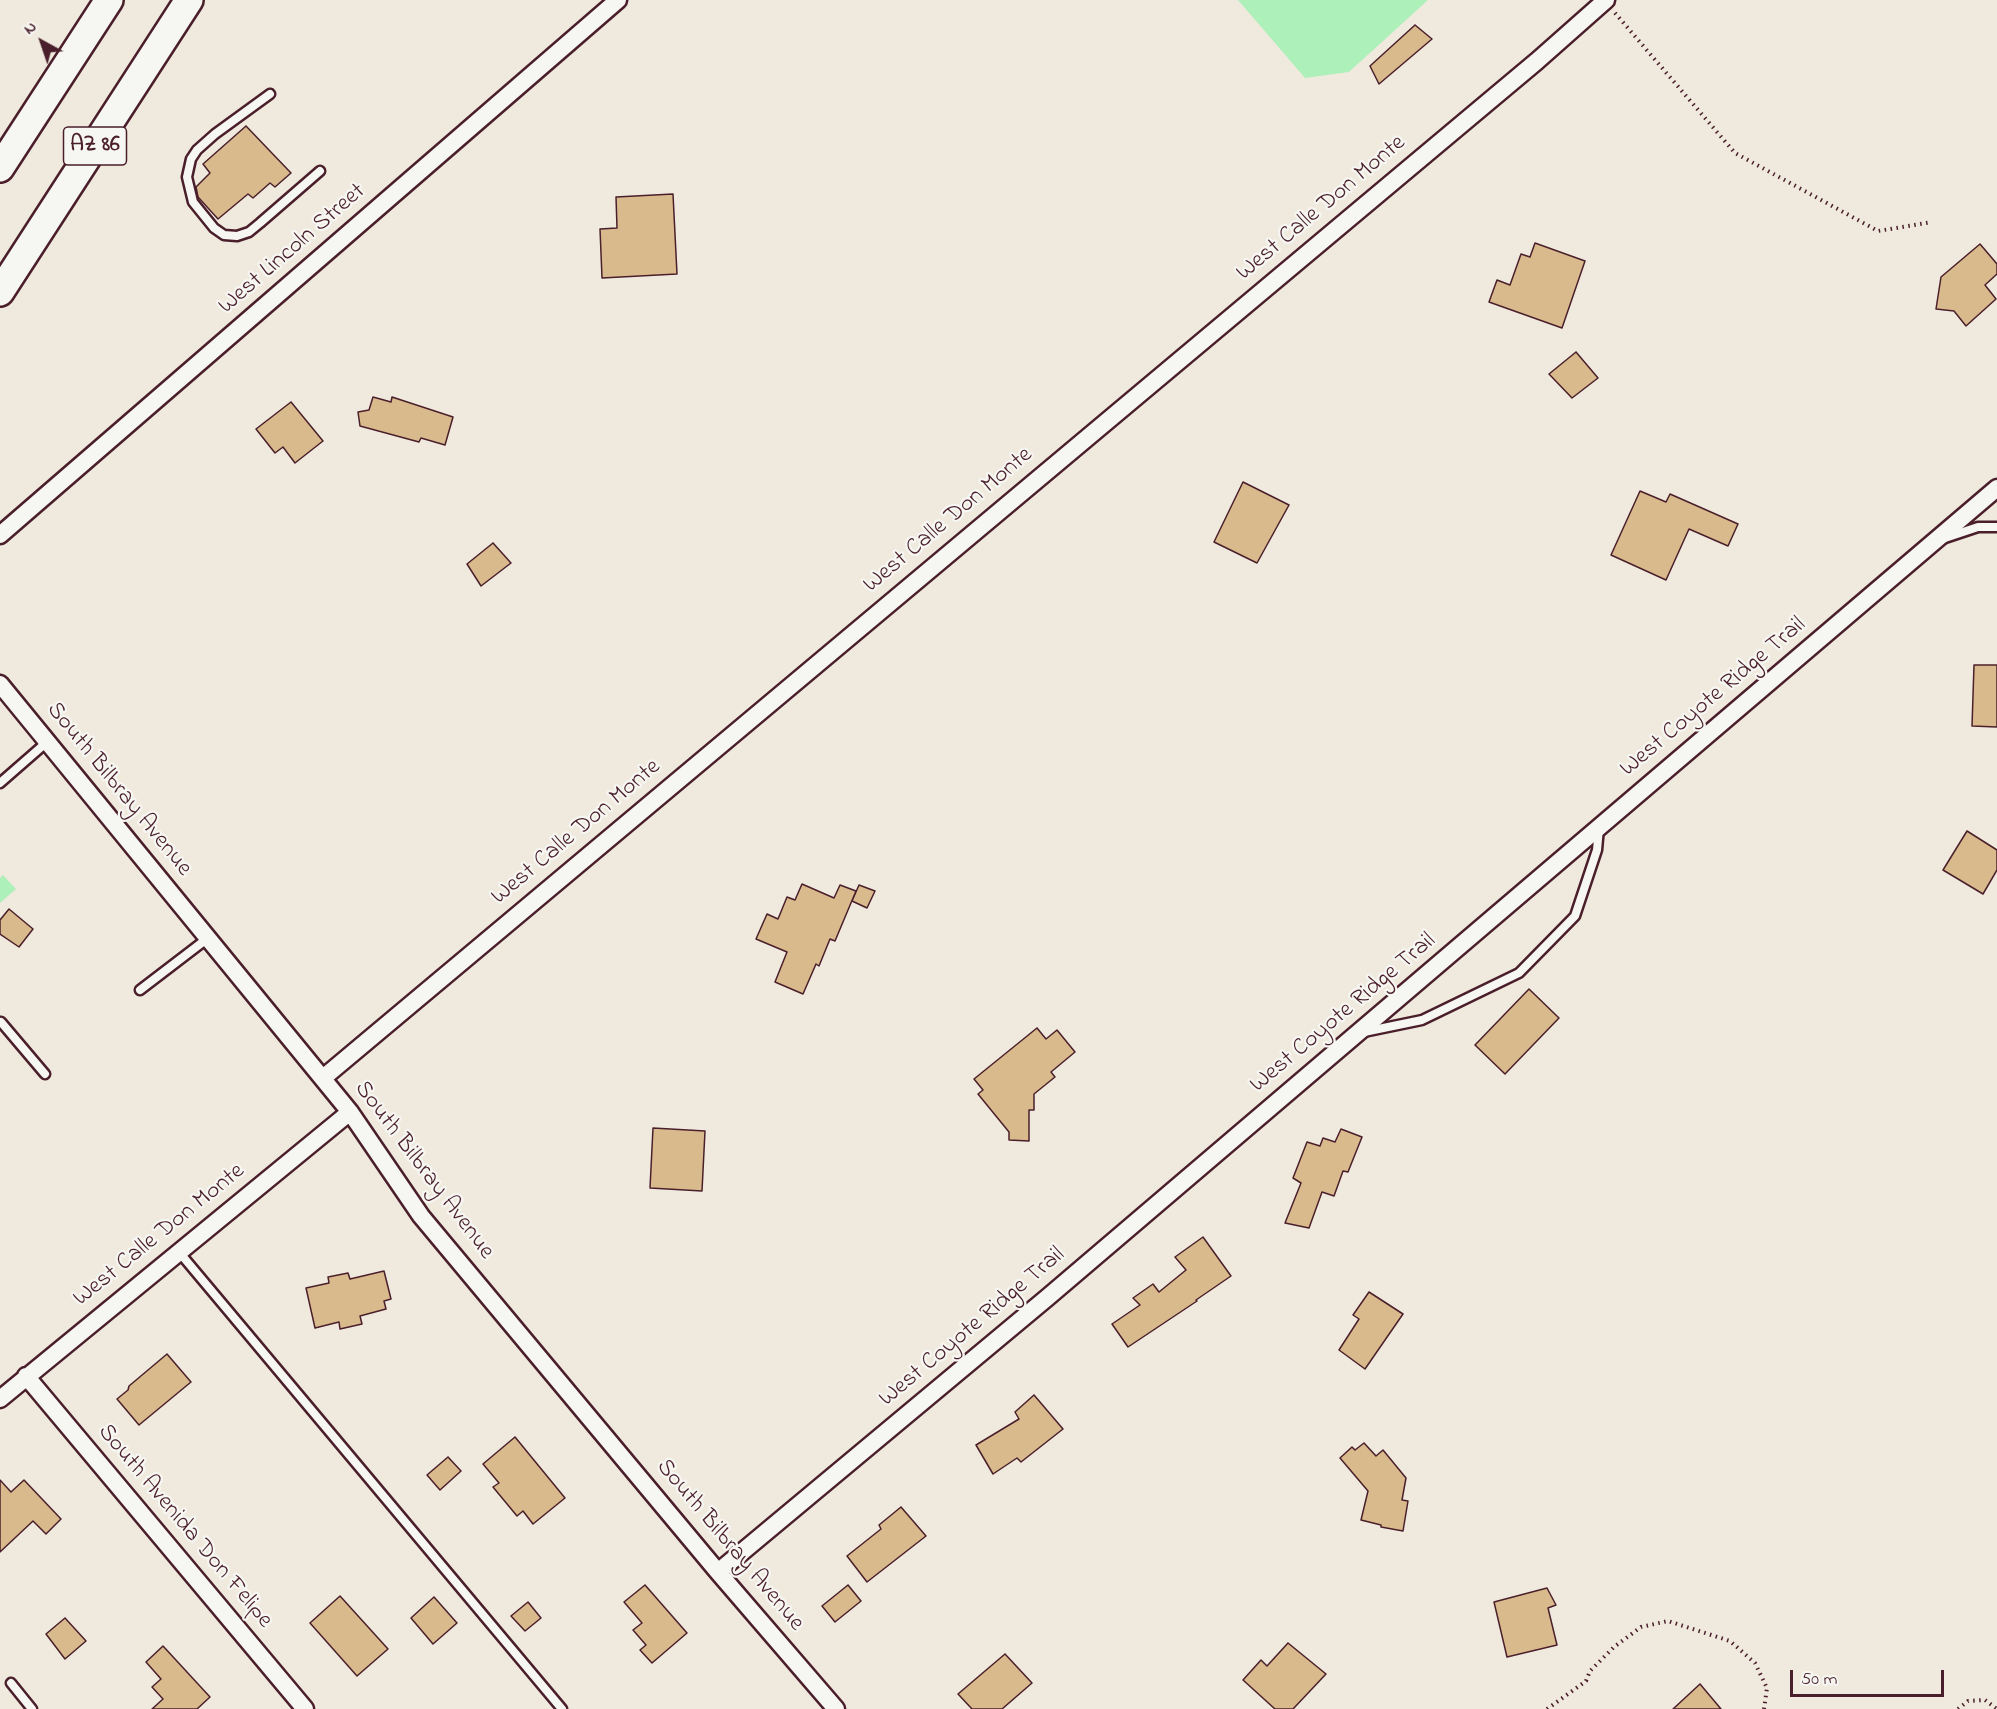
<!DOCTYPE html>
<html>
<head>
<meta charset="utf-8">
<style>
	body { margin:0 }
	#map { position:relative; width:1997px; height:1709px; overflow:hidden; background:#f0eade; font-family:"Indie Flower",sans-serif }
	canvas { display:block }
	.north { position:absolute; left:12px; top:12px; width:60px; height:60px; -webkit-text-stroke:4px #f6f6f2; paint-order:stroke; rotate:320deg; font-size:16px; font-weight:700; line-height:24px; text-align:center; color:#4a1f2b }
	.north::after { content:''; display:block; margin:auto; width:21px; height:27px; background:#4a1f2b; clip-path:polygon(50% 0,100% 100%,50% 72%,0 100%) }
	.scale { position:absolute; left:1790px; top:1670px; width:154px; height:27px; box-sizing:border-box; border:3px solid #4a1f2b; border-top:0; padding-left:8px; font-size:18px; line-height:21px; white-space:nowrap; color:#4a1f2b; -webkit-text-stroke:4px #f6f6f2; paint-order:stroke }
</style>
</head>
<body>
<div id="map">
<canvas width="1997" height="1709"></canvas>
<div class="north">N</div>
<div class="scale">50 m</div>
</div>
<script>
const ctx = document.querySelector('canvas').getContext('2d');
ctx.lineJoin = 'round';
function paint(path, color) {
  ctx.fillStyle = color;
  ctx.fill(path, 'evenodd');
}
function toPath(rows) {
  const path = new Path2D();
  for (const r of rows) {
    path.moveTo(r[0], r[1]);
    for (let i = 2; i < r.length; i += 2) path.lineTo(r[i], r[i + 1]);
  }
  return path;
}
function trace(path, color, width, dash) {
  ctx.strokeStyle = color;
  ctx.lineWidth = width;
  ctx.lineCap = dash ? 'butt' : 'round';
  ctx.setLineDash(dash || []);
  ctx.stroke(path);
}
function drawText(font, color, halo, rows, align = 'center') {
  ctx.font = font + ' "Indie Flower",sans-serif';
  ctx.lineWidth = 4.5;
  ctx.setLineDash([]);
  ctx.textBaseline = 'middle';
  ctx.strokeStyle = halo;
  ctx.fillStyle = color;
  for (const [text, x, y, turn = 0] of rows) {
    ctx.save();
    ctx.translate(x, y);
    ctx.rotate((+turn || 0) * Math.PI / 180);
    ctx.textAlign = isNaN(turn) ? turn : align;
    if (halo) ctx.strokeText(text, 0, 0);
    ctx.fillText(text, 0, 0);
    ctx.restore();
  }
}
paint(toPath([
	[1238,0,1428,0,1349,72,1305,78],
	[3,875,16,889,0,903,0,878]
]), '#adf0ba');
const building = toPath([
	[1415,25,1432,39,1379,84,1370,66,1415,25],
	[246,126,291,173,275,187,270,183,253,198,248,194,218,219,198,197,196,187,210,173,203,164,246,126],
	[673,194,677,274,602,278,600,229,617,228,616,197,673,194],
	[1535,243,1585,261,1562,328,1489,302,1497,280,1510,285,1521,254,1530,257,1535,243],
	[1980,244,1997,264,1997,274,1985,285,1996,299,1966,326,1954,311,1936,309,1941,277,1980,244],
	[1576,352,1598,378,1572,398,1549,374,1576,352],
	[373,397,391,402,392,397,453,417,445,445,421,438,419,442,360,426,358,412,369,410,373,397],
	[291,402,323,441,295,463,283,447,275,453,256,429,291,402],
	[1243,482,1289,505,1257,563,1214,542,1243,482],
	[1640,491,1666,502,1670,494,1738,524,1728,546,1689,529,1666,580,1611,555,1640,491],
	[493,543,511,563,481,586,467,564,493,543],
	[1974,665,1997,665,1997,727,1972,726,1974,665],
	[1967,831,1997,850,1997,870,1983,894,1943,870,1967,831],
	[802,884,834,898,840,885,856,891,835,941,830,939,819,966,816,964,803,994,775,982,787,952,756,939,767,914,778,919,787,897,795,900,802,884],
	[859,885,875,891,867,908,852,901,859,885],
	[9,909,33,929,19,947,0,934,0,920,9,909],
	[1529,989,1559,1018,1505,1074,1475,1045,1529,989],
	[1037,1028,1046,1039,1057,1030,1075,1052,1051,1072,1055,1077,1034,1094,1034,1110,1029,1110,1029,1141,1009,1140,1009,1132,978,1094,983,1090,974,1079,1037,1028],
	[653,1128,705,1131,702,1191,650,1188,653,1128],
	[1341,1129,1362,1137,1348,1172,1343,1171,1334,1196,1322,1192,1309,1228,1285,1223,1301,1183,1293,1178,1307,1142,1320,1146,1323,1138,1335,1142,1341,1129],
	[1203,1237,1231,1276,1196,1300,1197,1301,1128,1347,1112,1324,1140,1305,1133,1298,1153,1284,1159,1292,1186,1270,1175,1257,1203,1237],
	[384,1271,391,1299,384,1301,386,1309,360,1316,362,1324,340,1329,339,1322,315,1328,306,1288,329,1283,328,1277,348,1273,350,1279,384,1271],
	[1369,1292,1403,1314,1365,1369,1339,1350,1359,1319,1353,1315,1369,1292],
	[167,1354,191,1382,139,1425,117,1399,128,1390,129,1386,167,1354],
	[1034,1395,1063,1429,1021,1462,1017,1458,993,1474,976,1445,1019,1419,1015,1412,1034,1395],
	[515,1437,565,1498,533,1524,523,1511,517,1516,493,1487,499,1483,483,1464,515,1437],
	[1364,1443,1376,1456,1383,1450,1406,1478,1402,1500,1408,1501,1403,1531,1381,1527,1381,1525,1361,1520,1368,1491,1340,1458,1352,1447,1355,1450,1364,1443],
	[448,1457,461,1471,440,1490,427,1475,448,1457],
	[0,1480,11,1492,24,1480,61,1519,46,1534,33,1521,0,1552,0,1480],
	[901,1507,926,1536,867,1582,847,1556,881,1529,879,1525,901,1507],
	[645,1585,687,1633,652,1663,640,1650,646,1645,633,1630,642,1623,624,1602,645,1585],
	[848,1585,861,1601,835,1622,822,1606,848,1585],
	[1547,1588,1556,1605,1548,1608,1557,1645,1507,1657,1494,1602,1547,1588],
	[340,1596,388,1649,357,1676,310,1623,340,1596],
	[434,1597,457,1623,433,1644,411,1618,434,1597],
	[528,1602,541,1618,525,1631,511,1616,528,1602],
	[65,1618,86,1641,65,1659,46,1634,65,1618],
	[1288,1643,1326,1674,1293,1709,1275,1709,1243,1680,1261,1660,1267,1666,1288,1643],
	[163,1646,210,1697,197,1709,152,1709,163,1699,152,1687,161,1679,146,1662,163,1646],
	[1005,1654,1032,1683,1002,1709,972,1709,958,1694,1005,1654],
	[1700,1684,1721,1709,1673,1709,1700,1684]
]);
paint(building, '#d8ba8c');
trace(building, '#4a1f2b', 1.5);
const service = toPath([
	[270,94,215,134,197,150,191,159,187,177,193,202,214,228,224,235,237,236,249,232,260,223,320,171],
	[1945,538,1978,527,1997,527],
	[0,783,47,742],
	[140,990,208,938],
	[1,1022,45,1074],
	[1364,1032,1422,1020,1519,973,1575,916,1597,850,1599,828],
	[179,1252,562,1709],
	[11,1683,32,1709]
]);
const minor = toPath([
	[0,535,618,0],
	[0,684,350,1112,421,1216,718,1572,836,1709],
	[323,1078,1537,61,1606,0],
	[26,1376,305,1709],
	[0,1399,350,1112],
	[718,1572,1048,1297,1997,488]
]);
const primary = toPath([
	[0,168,109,0],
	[0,292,189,0]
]);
trace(service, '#4a1f2b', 13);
trace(minor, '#4a1f2b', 21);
trace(primary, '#4a1f2b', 32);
trace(toPath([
	[1615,13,1735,153,1878,231,1932,222],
	[1547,1709,1586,1681,1590,1671,1614,1647,1641,1627,1668,1621,1730,1641,1755,1663,1767,1688,1764,1709],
	[1958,1709,1968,1701,1985,1700,1997,1709]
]), '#4a1f2b', 4, [1.5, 4.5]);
trace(service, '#f6f6f2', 8);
trace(minor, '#f6f6f2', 16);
trace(primary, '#f6f6f2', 27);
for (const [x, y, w] of [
	[95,146,63]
]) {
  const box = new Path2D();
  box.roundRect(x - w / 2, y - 19, w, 38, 4.5);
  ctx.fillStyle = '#f6f6f2';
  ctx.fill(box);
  trace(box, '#4a1f2b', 1.5);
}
drawText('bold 22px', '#4a1f2b', null, [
	["AZ 86",95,146]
]);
drawText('24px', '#4a1f2b', '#f6f6f2', [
	["West Calle Don Monte",1322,209,-40],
	["West Lincoln Street",293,250,-41],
	["West Calle Don Monte",949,521,-40],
	["West Coyote Ridge Trail",1714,698,-40],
	["South Bilbray Avenue",118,790,51],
	["West Calle Don Monte",577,833,-40],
	["West Coyote Ridge Trail",1344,1014,-40],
	["South Bilbray Avenue",423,1171,53],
	["West Calle Don Monte",160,1236,-39],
	["West Coyote Ridge Trail",973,1328,-40],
	["South Avenida Don Felipe",184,1527,50],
	["South Bilbray Avenue",729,1546,50]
]);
</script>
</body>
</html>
